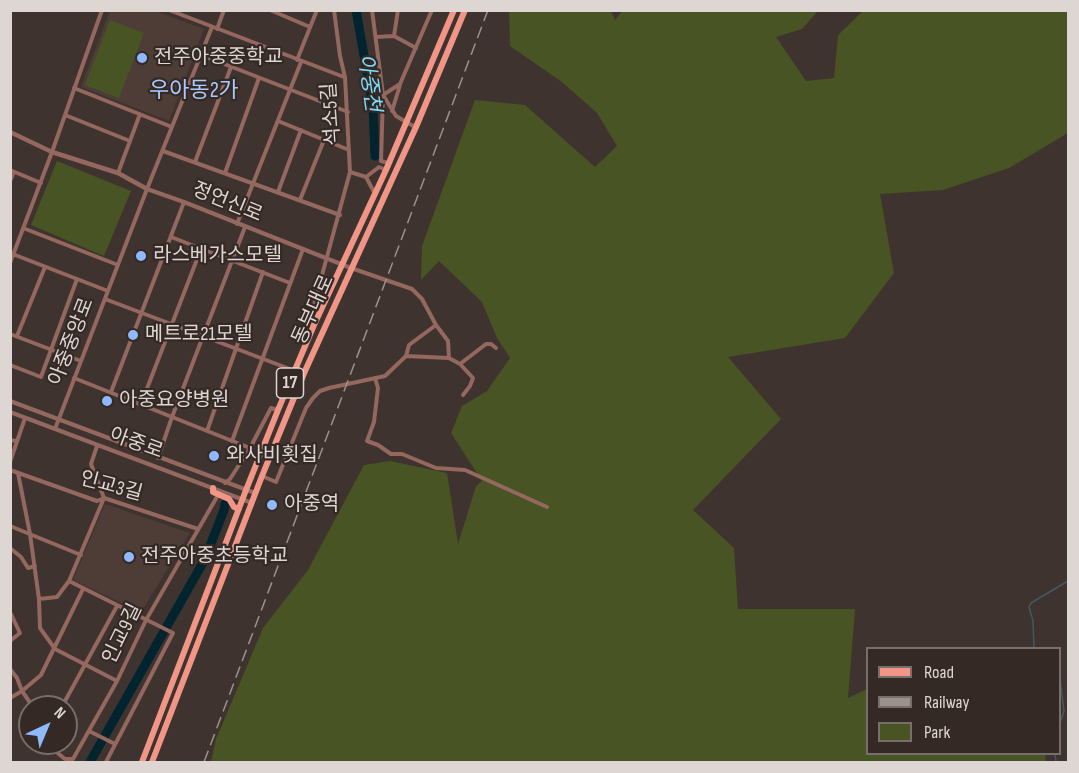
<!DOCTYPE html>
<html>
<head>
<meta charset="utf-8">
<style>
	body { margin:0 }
	#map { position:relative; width:1079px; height:773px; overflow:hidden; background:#3e332e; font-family:"Sofia Sans Condensed",sans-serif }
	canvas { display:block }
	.frame { position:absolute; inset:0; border:12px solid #ddd6d3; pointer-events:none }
	.legend { position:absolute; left:866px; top:647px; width:195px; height:108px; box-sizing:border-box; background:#342924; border:2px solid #786e6a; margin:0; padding:8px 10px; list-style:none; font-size:18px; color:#ddd6d3 }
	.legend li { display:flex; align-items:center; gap:12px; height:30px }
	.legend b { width:30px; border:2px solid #786e6a }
	.north { position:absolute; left:18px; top:695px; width:60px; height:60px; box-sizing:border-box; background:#342924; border:2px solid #786e6a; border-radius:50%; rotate:44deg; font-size:16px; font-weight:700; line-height:24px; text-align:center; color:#ddd6d3 }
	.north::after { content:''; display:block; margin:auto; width:21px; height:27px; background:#90b8fd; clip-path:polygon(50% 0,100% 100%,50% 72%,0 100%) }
</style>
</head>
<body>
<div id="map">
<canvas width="1079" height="773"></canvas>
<div class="frame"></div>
<ul class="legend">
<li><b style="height:8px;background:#f19686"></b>Road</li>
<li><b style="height:8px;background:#9b928e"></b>Railway</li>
<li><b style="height:16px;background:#495424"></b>Park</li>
</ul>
<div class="north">N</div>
</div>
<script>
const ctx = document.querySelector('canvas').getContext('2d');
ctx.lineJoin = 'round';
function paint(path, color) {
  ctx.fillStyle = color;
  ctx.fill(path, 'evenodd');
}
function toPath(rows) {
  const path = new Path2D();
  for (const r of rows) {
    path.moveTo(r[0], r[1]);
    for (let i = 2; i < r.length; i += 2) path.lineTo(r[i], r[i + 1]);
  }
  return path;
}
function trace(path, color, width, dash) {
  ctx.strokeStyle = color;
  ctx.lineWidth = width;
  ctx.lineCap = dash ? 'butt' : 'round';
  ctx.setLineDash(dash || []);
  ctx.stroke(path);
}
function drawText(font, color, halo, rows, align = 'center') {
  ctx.font = font + ' "Sofia Sans Condensed","Noto Sans KR",sans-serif';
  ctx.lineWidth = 4.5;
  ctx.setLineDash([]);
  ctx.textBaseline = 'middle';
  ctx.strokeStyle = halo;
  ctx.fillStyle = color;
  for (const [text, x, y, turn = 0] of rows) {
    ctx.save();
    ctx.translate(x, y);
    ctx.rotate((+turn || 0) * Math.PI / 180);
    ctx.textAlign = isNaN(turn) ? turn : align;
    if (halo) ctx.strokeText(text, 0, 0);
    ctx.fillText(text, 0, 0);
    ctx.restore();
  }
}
paint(toPath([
	[110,11,155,11,204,29,169,121,81,87],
	[105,504,190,533,141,612,73,580]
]), '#4e3d37');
paint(toPath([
	[623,10,818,11,802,29,776,37,806,81,834,78,838,35,863,11,1068,11,1068,133,1009,168,943,190,880,194,894,273,845,338,728,357,781,419,693,510,734,548,738,609,855,609,848,698,867,689,868,754,1045,754,1046,762,211,762,216,739,263,628,308,570,364,465,390,461,447,473,458,544,476,486,482,481,451,433,462,406,487,391,510,358,497,338,482,302,439,261,421,280,422,246,475,100,525,105,595,167,617,146,597,113,562,82,510,46,509,11,611,11,615,20],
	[110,20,144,33,119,98,85,85],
	[57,161,131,191,104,256,31,225]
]), '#495424');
trace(toPath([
	[1034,648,1033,621,1029,607,1031,603,1068,581],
	[1060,679,1064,711,1060,723],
	[1060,729,1060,731],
	[1055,754,1056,762]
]), '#435960', 1.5);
trace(toPath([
	[356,10,373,107,375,156],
	[90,762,205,559,224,510,225,504]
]), '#01242e', 9);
trace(toPath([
	[169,10,344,77],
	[270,10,310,27],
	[372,10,383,95,381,161,388,163],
	[217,29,224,10],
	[394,36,398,10],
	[376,37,394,36,416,48],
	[201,55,348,112],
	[297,60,317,10],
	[74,88,172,127],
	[392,111,400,85],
	[65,115,130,141],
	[278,121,349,150],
	[415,127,396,116,383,95,400,84,432,10],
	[163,151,340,215],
	[195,162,231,67],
	[10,170,41,183],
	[350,172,366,177],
	[118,173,140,114],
	[225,173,259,78],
	[366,177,379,167,386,170],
	[366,177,375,194],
	[10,181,14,172],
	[278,192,301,130],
	[300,200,324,140],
	[237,224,301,62],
	[23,228,118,265],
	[171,237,290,283],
	[10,253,108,291],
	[10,263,52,152,102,10],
	[105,299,295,371],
	[314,325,309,323,350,172,345,77,340,56,334,10],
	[436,325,448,341,449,358],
	[10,334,81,361],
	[17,336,45,267],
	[406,356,449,358,460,364,473,378,470,386,463,395],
	[460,364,486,344,491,344,496,348],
	[10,365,41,377,77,279],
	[74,378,250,448],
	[375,378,378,388,374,422,367,441,378,445,391,454,402,454,436,468,465,470,547,507],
	[111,392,184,202],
	[141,404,201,249],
	[55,429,147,189,212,27],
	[207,431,263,272],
	[10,440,16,441],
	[232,441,303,249],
	[158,458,172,417,245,227],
	[10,462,25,418],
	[10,470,97,501,104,498,198,529],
	[18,473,30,534,39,599,40,628,55,649,117,681],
	[262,476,276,482,306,408,313,398,320,391,329,388,385,376,406,356,409,345,436,325,422,299,412,289,351,268],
	[225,483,230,479,250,448,271,408,277,410],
	[10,526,81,555],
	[10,548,21,557,28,568,35,566],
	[69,581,173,633,106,762],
	[39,599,57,597,69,581,104,498,91,464,97,446],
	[10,612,20,633,10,641],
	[10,669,17,678,22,691,33,707],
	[10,698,22,691,41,675,83,589],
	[58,707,64,703,117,606],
	[89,731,115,744],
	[50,743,54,750,65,759,73,759,117,681,146,620,218,495]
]), '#94675f', 4);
trace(toPath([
	[10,132,52,152,118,173,147,189,184,202,351,268],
	[10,401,255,493],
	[10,412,252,503]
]), '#94675f', 4.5);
trace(toPath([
	[213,488,213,492,229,499,234,507,239,509],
	[142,762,246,490,278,410,314,325,386,170,454,10],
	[152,762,262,476,305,371,416,127,465,10]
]), '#f19686', 6);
trace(toPath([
	[204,762,488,10]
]), '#9b928e', 1.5, [12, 6]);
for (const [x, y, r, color] of [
	[142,58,6,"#90b8fd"],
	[141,256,6,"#90b8fd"],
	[133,335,6,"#90b8fd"],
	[107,401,6,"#90b8fd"],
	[214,456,6,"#90b8fd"],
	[272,505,6,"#90b8fd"],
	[129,557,6,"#90b8fd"]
]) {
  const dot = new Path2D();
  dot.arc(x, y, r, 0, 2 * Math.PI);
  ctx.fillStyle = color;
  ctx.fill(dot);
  trace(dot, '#342924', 2);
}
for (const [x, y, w] of [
	[290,383,27]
]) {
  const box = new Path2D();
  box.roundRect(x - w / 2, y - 15, w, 30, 4.5);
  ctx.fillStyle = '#342924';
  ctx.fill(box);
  trace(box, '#ddd6d3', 1.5);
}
drawText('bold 18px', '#ddd6d3', null, [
	["17",290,383]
]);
drawText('20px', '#ddd6d3', '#342924', [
	["전주아중중학교",154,58],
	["라스베가스모텔",153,256],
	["메트로21모텔",145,335],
	["아중요양병원",119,401],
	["와사비횟집",226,456],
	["아중역",284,505],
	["전주아중초등학교",141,557]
], 'left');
drawText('20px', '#ddd6d3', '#342924', [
	["석소5길",332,114,-94],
	["정언신로",227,203,22],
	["동부대로",314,310,-66],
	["아중중앙로",72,342,-69],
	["아중로",136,444,20],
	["인교3길",111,487,15],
	["인교9길",123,634,-64]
]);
drawText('italic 21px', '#7bdcfd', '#342924', [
	["아중천",368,83,82]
]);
drawText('22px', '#aac9fc', '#342924', [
	["우아동2가",194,91]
]);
</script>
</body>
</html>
